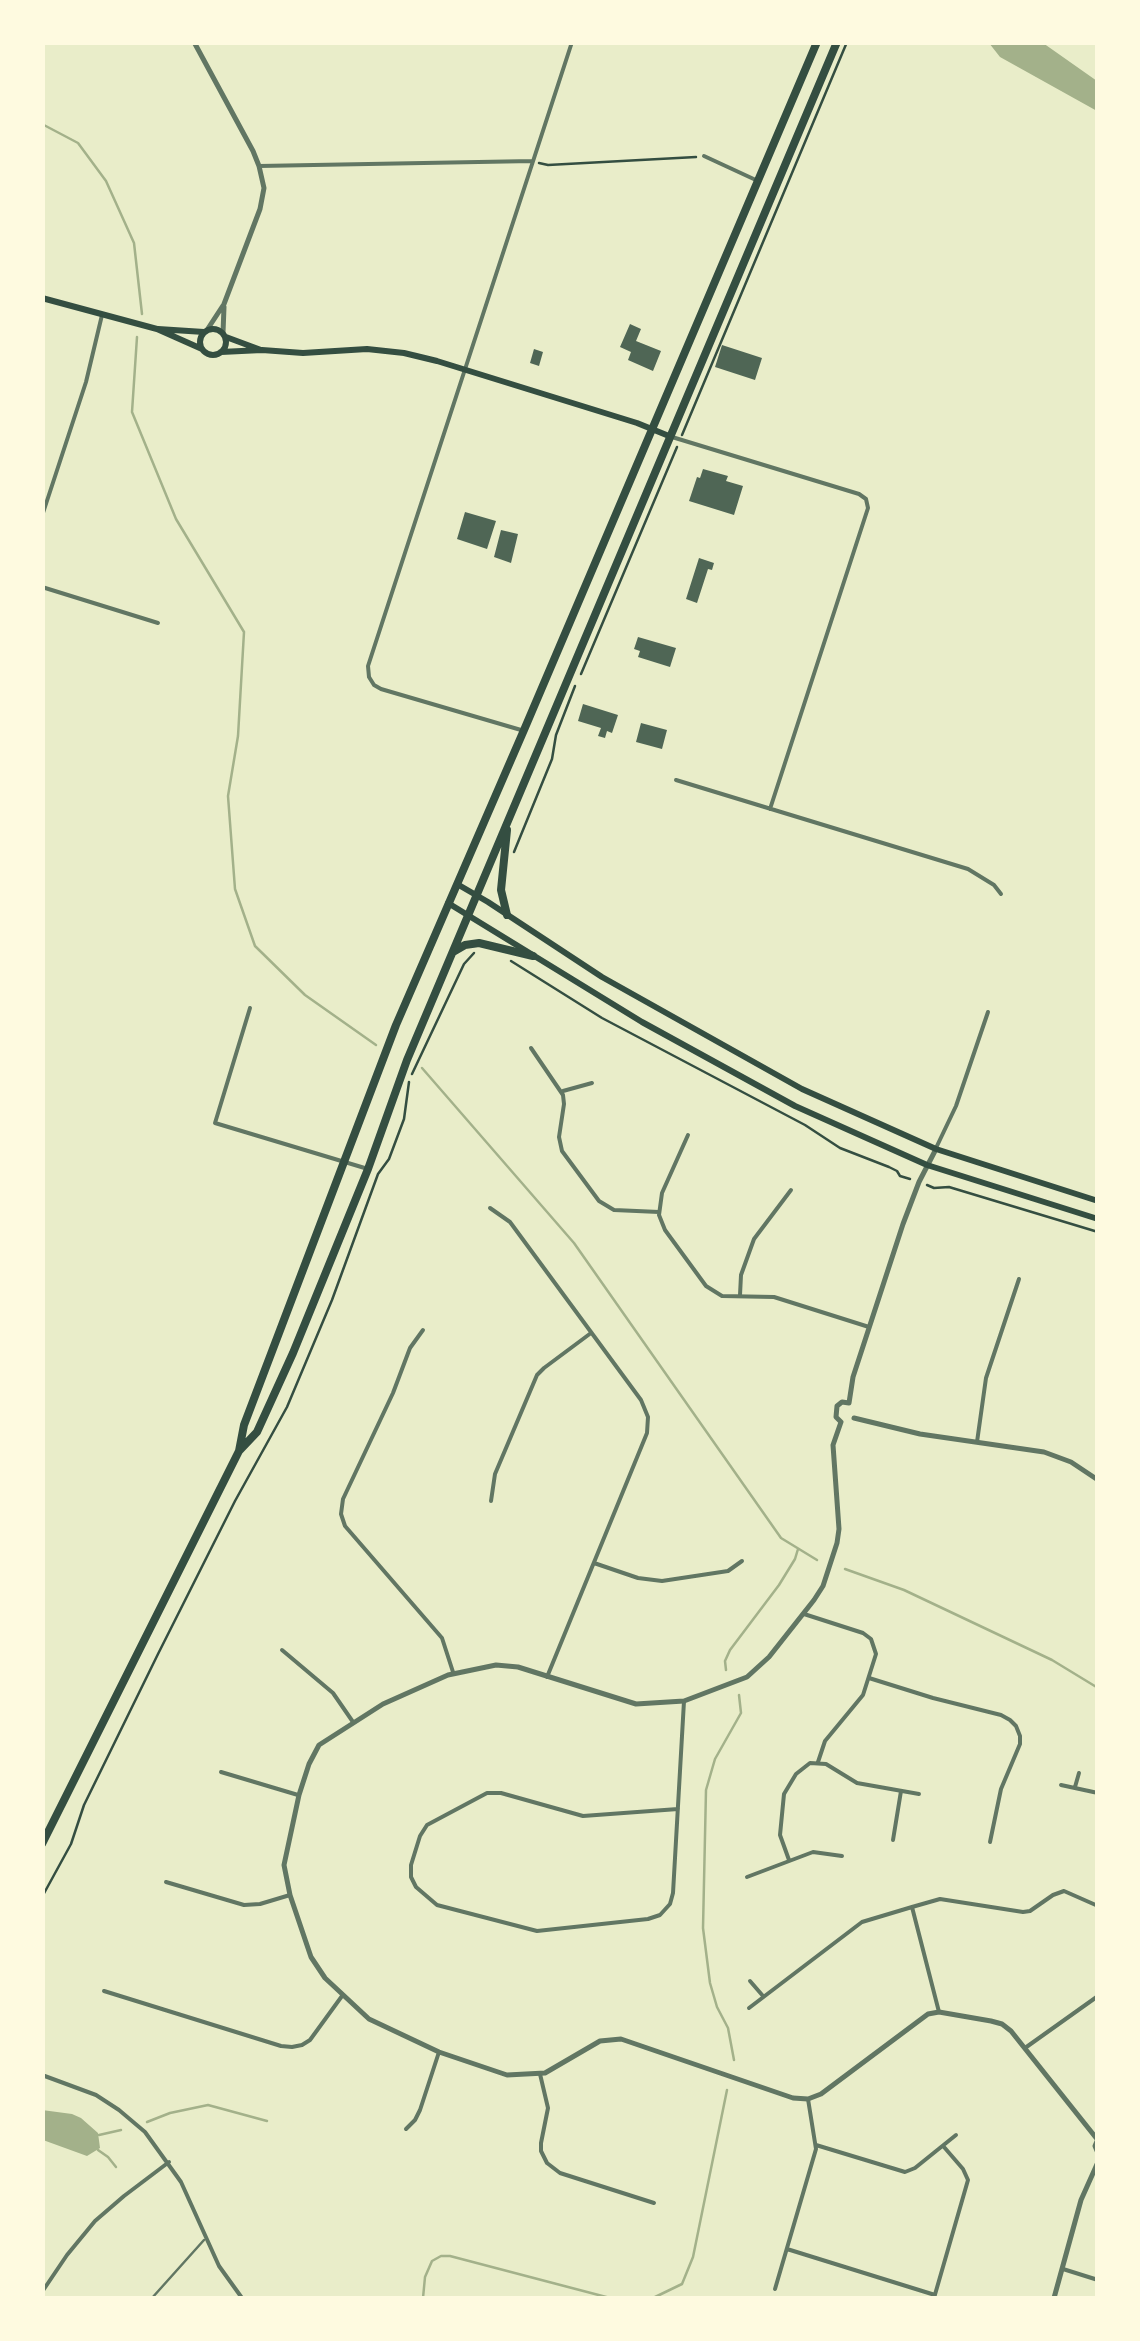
<!DOCTYPE html>
<html>
<head>
<meta charset="utf-8">
<style>
	body { margin:0 }
	#map { position:relative; width:1140px; height:2341px; overflow:hidden; background:#e9edc9; font-family:Ubuntu,sans-serif }
	canvas { display:block }
	.frame { position:absolute; inset:0; border:45px solid #fefae0; pointer-events:none }
</style>
</head>
<body>
<div id="map">
<canvas width="1140" height="2341"></canvas>
<div class="frame"></div>
</div>
<script>
const ctx = document.querySelector('canvas').getContext('2d');
ctx.lineJoin = 'round';
function paint(path, color) {
  ctx.fillStyle = color;
  ctx.fill(path, 'evenodd');
}
function toPath(rows) {
  const path = new Path2D();
  for (const r of rows) {
    if (r.length === 3) {
      path.moveTo(r[0] + r[2], r[1]);
      path.arc(r[0], r[1], r[2], 0, 2 * Math.PI);
      continue;
    }
    path.moveTo(r[0], r[1]);
    for (let i = 2; i < r.length; i += 2) path.lineTo(r[i], r[i + 1]);
  }
  return path;
}
function trace(path, color, width, dash) {
  ctx.strokeStyle = color;
  ctx.lineWidth = width;
  ctx.lineCap = dash ? 'butt' : 'round';
  ctx.setLineDash(dash || []);
  ctx.stroke(path);
}
paint(toPath([
	[989,43,1043,43,1097,81,1097,111,1000,57],
	[42,2110,72,2114,81,2118,98,2133,100,2148,87,2156,43,2140]
]), '#a3b18a');
trace(toPath([
	[42,124,78,143,106,181,134,243,142,314],
	[137,337,132,412,176,519,244,632,238,736,228,796,235,889,255,946,305,995,376,1045],
	[422,1068,574,1243,781,1538,817,1560],
	[845,1569,904,1590,1052,1660,1098,1688],
	[726,1670,725,1661,730,1650,779,1585,795,1559,798,1549],
	[734,2060,728,2028,717,2007,710,1983,703,1928,706,1790,715,1759,741,1713,739,1695],
	[147,2122,170,2113,208,2105,267,2121],
	[99,2135,121,2130],
	[98,2150,108,2157,116,2167],
	[423,2298,425,2277,432,2261,441,2256,450,2256,610,2298],
	[653,2298,682,2284,693,2257,727,2090]
]), '#a3b18a', 2.5);
paint(toPath([
	[630,324,641,329,636,341,661,351,653,371,628,360,631,352,620,347],
	[722,345,762,358,755,380,715,367],
	[534,349,543,352,539,366,530,363],
	[703,469,728,476,726,481,743,486,734,515,689,501,697,477,700,478],
	[465,512,496,521,487,549,457,539],
	[501,530,518,534,511,563,494,557],
	[699,558,714,563,712,570,708,569,697,603,686,599],
	[638,637,676,648,670,667,638,657,640,651,634,649],
	[583,704,618,715,612,733,607,731,605,738,598,736,601,728,578,721],
	[641,723,667,730,662,749,636,742]
]), '#4f6655');
trace(toPath([
	[539,163,548,165,696,157],
	[682,435,847,42],
	[581,674,677,447],
	[514,852,552,759,556,735,575,686],
	[511,961,602,1018,805,1125,840,1148,889,1167,897,1171,900,1176,910,1179],
	[412,1074,464,964,474,953],
	[927,1185,934,1188,949,1187,1098,1232],
	[42,1897,71,1844,84,1805,158,1654,235,1501,287,1407,332,1300,378,1174,389,1159,404,1119,409,1082]
]), '#344e41', 2.5);
trace(toPath([
	[152,2298,204,2240]
]), '#617663', 2.5);
trace(toPath([
	[704,156,758,181],
	[259,166,533,161],
	[672,437,859,494,866,499,868,508,770,809],
	[42,516,86,382,102,315],
	[42,587,158,623],
	[521,730,381,689,374,685,369,677,368,666,572,42],
	[676,780,968,869,994,885,1001,894],
	[250,1008,215,1123,368,1169],
	[531,1048,563,1095,564,1104,559,1137,562,1151,599,1201,614,1210,659,1212],
	[563,1091,592,1083],
	[688,1135,662,1193,659,1215,665,1230,706,1286,722,1296,774,1297,869,1327],
	[936,1148,956,1106,988,1012],
	[490,1208,510,1222,641,1400,648,1417,647,1433,547,1677],
	[740,1295,741,1275,754,1239,791,1190],
	[423,1330,410,1348,393,1393,343,1499,341,1514,345,1526,442,1638,453,1672],
	[977,1442,986,1378,1019,1279],
	[491,1501,495,1474,537,1375,544,1368,591,1333],
	[594,1563,638,1578,662,1581,728,1571,742,1561],
	[804,1614,863,1633,871,1639,876,1654,863,1695,825,1741,818,1762],
	[282,1650,333,1693,353,1722],
	[869,1678,933,1698,1001,1715,1010,1720,1016,1726,1020,1736,1020,1744,1001,1789,990,1842],
	[221,1772,298,1795],
	[1061,1785,1098,1793],
	[1075,1787,1079,1773],
	[678,1809,583,1816,501,1793,487,1793,427,1825,420,1836,411,1865,411,1877,416,1887,437,1905,537,1931,648,1919,660,1915,670,1904,673,1893,684,1701],
	[893,1840,901,1791],
	[789,1860,780,1835,784,1794,796,1774,810,1763,826,1764,857,1783,919,1794],
	[747,1877,813,1852,842,1856],
	[166,1882,244,1905,260,1904,290,1895],
	[912,1907,939,2012],
	[750,1981,763,1996],
	[104,1991,281,2046,292,2047,302,2045,310,2040,342,1996],
	[749,2008,862,1922,912,1907,940,1899,1023,1912,1030,1911,1053,1895,1064,1891,1098,1906],
	[1025,2048,1098,1996],
	[540,2074,548,2108,541,2143,541,2151,547,2163,560,2173,654,2203],
	[42,2075,96,2095,119,2110,145,2132,181,2182,219,2266,242,2298],
	[406,2129,415,2120,420,2110,439,2052],
	[816,2145,905,2172,915,2168,956,2135],
	[787,2249,935,2295],
	[1063,2269,1098,2280],
	[775,2289,816,2149,808,2099],
	[42,2292,67,2255,95,2221,124,2196,169,2162],
	[934,2298,968,2180,963,2169,944,2147]
]), '#617663', 4);
trace(toPath([
	[194,42,253,151,259,166,264,188,260,209,224,304,207,330],
	[223,333,224,307],
	[849,1403,853,1377,903,1224,919,1182,936,1149],
	[854,1418,920,1434,1044,1452,1071,1462,1098,1480],
	[841,1422,833,1445,839,1529,837,1543,823,1586,814,1600,769,1657,747,1677,684,1701,636,1704,518,1667,496,1665,448,1675,383,1704,319,1745,309,1764,299,1795,284,1865,290,1895,311,1957,325,1978,369,2019,439,2052,507,2075,545,2073,600,2041,621,2039,793,2098,808,2099,821,2094,928,2014,939,2012,991,2021,1002,2024,1011,2031,1097,2139],
	[841,1422,836,1417,837,1406,842,1402,849,1403],
	[1098,2139,1095,2146,1098,2153],
	[1054,2298,1081,2200,1098,2162]
]), '#617663', 5);
trace(toPath([
	[42,298,157,329,202,349],
	[213,342,13],
	[158,329,204,332],
	[226,337,261,350],
	[221,352,262,350,303,353,367,349,404,353,437,361,637,423,669,436],
	[457,884,488,902,602,977,802,1089,936,1149,1098,1201],
	[448,903,642,1022,795,1106,927,1165,1098,1219]
]), '#344e41', 6);
trace(toPath([
	[507,830,501,890,507,915],
	[453,952,465,945,479,943,533,956],
	[239,1451,257,1432,293,1353,368,1169,407,1060,837,42],
	[42,1844,239,1451,244,1425,396,1025,524,730,817,42]
]), '#344e41', 8);
</script>
</body>
</html>
